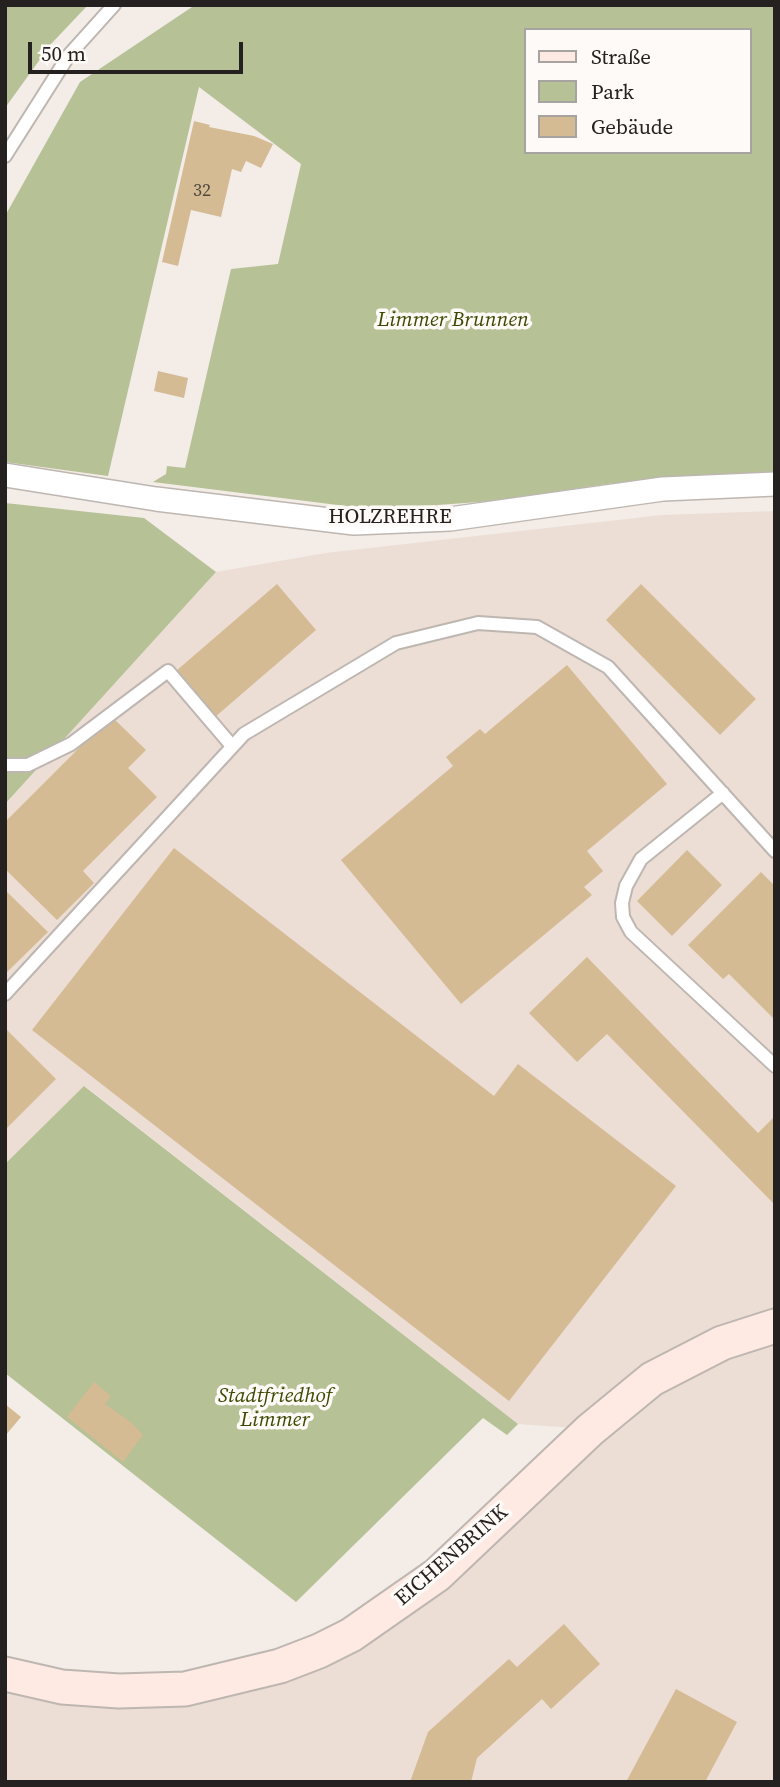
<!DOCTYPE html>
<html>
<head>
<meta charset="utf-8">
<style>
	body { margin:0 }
	#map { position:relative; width:780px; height:1787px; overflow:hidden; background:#f3ece7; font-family:"Source Serif 4",serif }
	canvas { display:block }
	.frame { position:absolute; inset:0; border:7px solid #242120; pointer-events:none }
	.legend { position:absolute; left:524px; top:28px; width:228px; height:126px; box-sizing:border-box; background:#fefaf7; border:2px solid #a7a3a1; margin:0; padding:9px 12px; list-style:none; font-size:21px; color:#242120 }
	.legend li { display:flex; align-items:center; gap:14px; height:35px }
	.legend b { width:35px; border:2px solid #a7a3a1 }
	.scale { position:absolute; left:28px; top:42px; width:215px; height:32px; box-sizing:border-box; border:4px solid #242120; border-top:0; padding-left:9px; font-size:21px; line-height:24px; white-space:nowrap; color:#242120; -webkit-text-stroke:5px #fefaf7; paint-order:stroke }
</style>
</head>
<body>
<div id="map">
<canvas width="780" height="1787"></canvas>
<div class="frame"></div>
<ul class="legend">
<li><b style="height:9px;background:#feeae2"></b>Straße</li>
<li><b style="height:19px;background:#b6c196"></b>Park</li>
<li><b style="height:19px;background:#d4bb93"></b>Gebäude</li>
</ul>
<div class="scale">50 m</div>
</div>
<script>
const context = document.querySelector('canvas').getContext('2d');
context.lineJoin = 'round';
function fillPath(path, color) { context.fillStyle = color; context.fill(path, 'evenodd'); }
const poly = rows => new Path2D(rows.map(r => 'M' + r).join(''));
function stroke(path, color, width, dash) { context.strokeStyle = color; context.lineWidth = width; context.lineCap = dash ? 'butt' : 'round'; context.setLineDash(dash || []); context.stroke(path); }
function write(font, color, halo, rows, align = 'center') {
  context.font = font + ' "Source Serif 4",serif'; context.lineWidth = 7; context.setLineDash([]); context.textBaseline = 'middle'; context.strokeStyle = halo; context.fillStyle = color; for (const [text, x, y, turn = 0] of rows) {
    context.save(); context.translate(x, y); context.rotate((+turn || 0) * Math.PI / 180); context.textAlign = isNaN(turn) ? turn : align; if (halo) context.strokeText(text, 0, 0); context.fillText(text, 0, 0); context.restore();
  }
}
fillPath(poly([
	[775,511,775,1782,5,1782,5,1674,120,1691,319,1651,589,1429,518,1424,85,1086,5,1164,5,804,216,572,326,553,662,515]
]), '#ecded5');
fillPath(poly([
	[5,5,88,5,51,44,5,108],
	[195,5,775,5,775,484,614,483,493,501,395,508,346,506,153,482,166,474,167,466,185,468,231,269,278,264,301,164,199,87,108,476,5,462,5,216,80,82],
	[526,30,750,30,750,152,526,152],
	[5,503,144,518,216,572,5,804],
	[84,1086,518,1424,507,1435,483,1418,296,1602,5,1373,5,1164]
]), '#b6c196');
fillPath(poly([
	[194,121,210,125,209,127,254,136,273,144,261,168,246,161,241,172,232,169,221,217,191,210,178,266,162,262],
	[158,371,188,378,184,398,154,391],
	[277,584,316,630,215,717,176,671],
	[641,584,756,699,720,735,606,620],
	[567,665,667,784,587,851,603,871,584,887,592,895,461,1004,341,860,453,766,446,757,480,729,485,734],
	[111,716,146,750,128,768,157,797,83,871,94,883,57,920,5,869,5,822],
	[174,848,494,1096,518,1064,676,1186,509,1401,32,1030],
	[687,850,722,885,672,936,637,901],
	[761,872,775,886,775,1020,729,974,723,979,688,945],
	[5,890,48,932,5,974],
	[587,957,758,1133,775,1116,775,1205,607,1034,577,1062,529,1013],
	[5,1028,56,1079,5,1130],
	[94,1382,111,1396,105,1404,132,1423,143,1435,123,1462,67,1417],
	[5,1404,21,1417,5,1436],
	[564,1624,600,1664,551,1709,542,1699,477,1758,471,1782,410,1782,428,1732,509,1659,517,1667],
	[676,1689,737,1722,705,1782,626,1782]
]), '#d4bb93');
const lane = poly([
	[5,156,69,55,114,5],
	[5,765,28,765,71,744,168,671,232,746],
	[723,793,641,859,626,886,622,903,623,917,631,932,775,1066],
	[5,994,244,734,396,643,478,623,537,627,608,667,775,851]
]);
const street = poly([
	[5,475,156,499,354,523,450,519,663,489,775,484]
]);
const secondary = poly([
	[5,1674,62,1687,119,1691,185,1689,280,1666,319,1651,351,1635,437,1575,590,1430,652,1379,722,1343,775,1326]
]);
stroke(lane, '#bdb6b1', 16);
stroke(street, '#bdb6b1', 26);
stroke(secondary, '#bdb6b1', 37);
stroke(lane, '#fff', 12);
stroke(street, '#fff', 23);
stroke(secondary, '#feeae2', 33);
write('18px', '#50483d', null, [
	["32",202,191]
]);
write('italic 21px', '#3d4800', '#fefaf7', [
	["Limmer Brunnen",453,321],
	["Stadtfriedhof",275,1397],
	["Limmer",275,1421]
]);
write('21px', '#242120', '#fefaf7', [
	["HOLZREHRE",390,518],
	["EICHENBRINK",452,1556,-41]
]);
</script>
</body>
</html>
